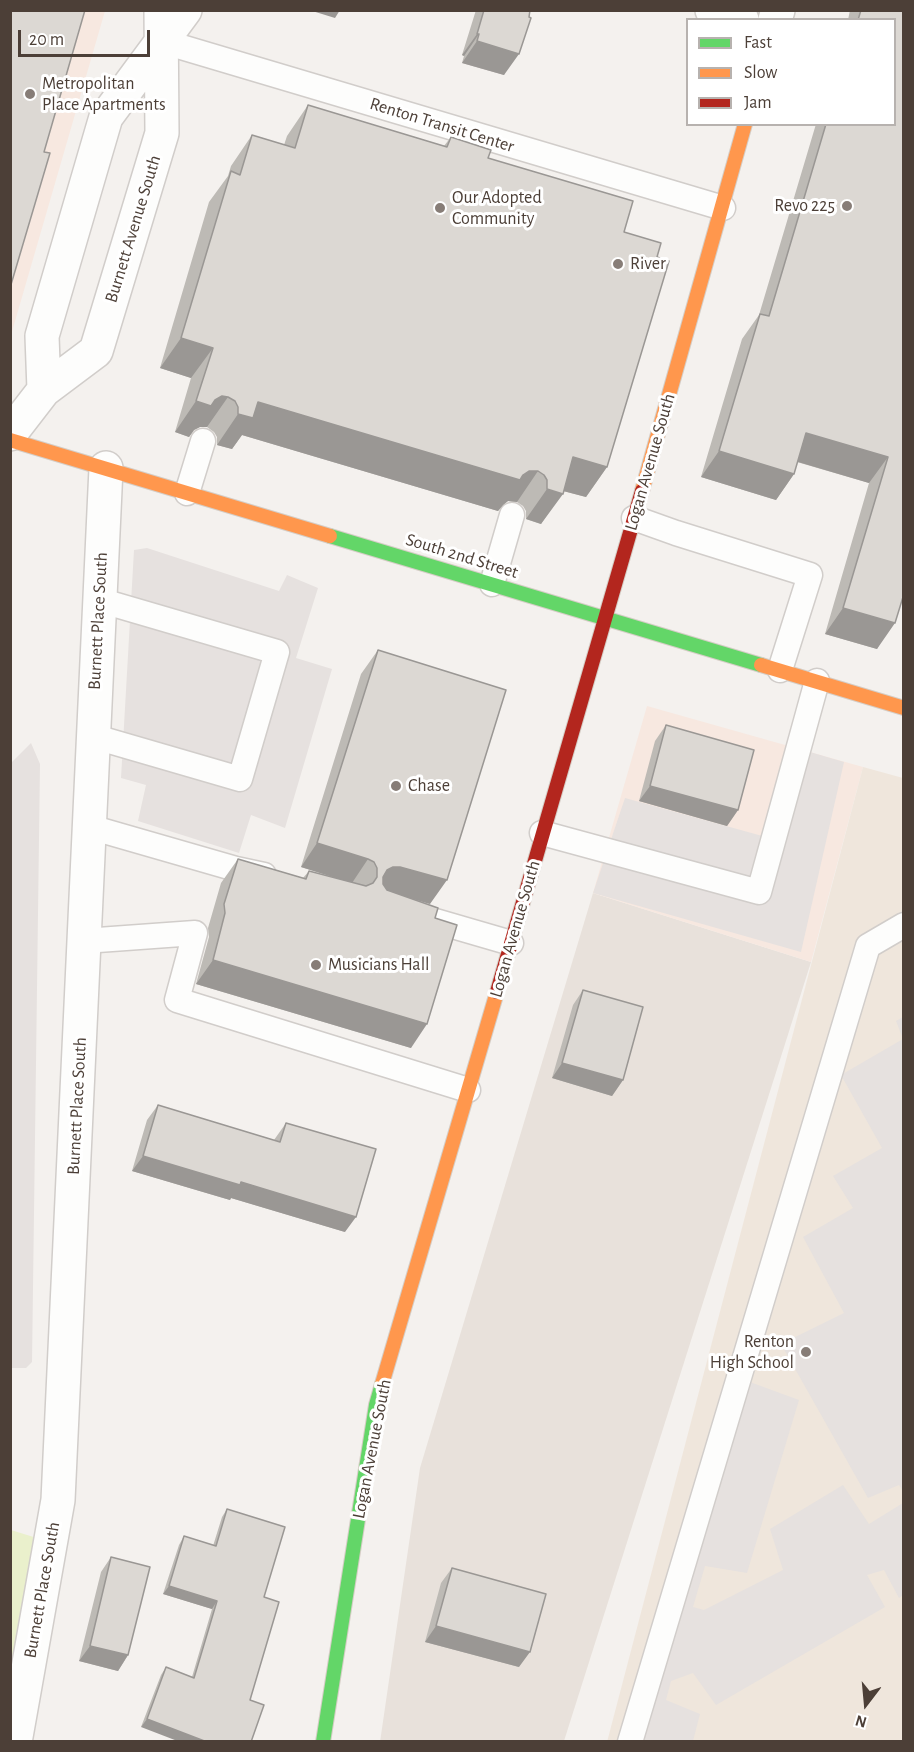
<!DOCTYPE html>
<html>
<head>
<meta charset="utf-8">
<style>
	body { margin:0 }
	#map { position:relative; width:914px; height:1752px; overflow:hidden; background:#f4f1ee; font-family:"Alegreya Sans",sans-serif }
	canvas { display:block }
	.frame { position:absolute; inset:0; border:12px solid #4c3f37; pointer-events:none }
	.legend { position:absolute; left:686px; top:18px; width:210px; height:108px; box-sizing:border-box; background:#fff; border:2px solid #b7b2af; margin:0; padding:8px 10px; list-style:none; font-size:18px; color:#4c3f37 }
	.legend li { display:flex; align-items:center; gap:12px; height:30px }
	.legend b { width:30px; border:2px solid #b7b2af }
	.north { position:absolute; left:836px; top:1674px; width:60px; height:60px; -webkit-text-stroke:4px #fff; paint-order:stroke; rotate:196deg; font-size:16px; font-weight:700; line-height:24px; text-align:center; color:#4c3f37 }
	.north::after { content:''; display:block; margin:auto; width:21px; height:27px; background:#4c3f37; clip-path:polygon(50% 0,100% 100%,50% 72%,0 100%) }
	.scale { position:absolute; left:18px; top:30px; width:132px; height:27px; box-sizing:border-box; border:3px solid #4c3f37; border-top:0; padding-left:8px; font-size:18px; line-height:21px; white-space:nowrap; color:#4c3f37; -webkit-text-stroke:4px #fff; paint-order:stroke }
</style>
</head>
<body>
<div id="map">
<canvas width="914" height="1752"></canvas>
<div class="frame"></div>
<ul class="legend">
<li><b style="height:8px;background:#63d668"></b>Fast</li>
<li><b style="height:8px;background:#ff974d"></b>Slow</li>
<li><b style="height:8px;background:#b3261e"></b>Jam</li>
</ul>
<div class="north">N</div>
<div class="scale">20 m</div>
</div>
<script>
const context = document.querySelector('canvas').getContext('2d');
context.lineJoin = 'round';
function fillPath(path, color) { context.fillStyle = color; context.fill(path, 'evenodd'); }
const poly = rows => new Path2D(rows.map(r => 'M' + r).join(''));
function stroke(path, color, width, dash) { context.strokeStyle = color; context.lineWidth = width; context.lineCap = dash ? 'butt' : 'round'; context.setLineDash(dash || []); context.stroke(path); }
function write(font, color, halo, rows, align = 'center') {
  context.font = font + ' "Alegreya Sans",sans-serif'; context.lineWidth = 6; context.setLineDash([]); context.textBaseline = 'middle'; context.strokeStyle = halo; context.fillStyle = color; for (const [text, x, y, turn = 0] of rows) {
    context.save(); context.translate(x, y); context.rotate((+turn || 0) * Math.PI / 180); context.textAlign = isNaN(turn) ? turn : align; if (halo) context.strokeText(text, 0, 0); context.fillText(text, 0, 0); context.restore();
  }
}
fillPath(poly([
	[593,893,811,962,564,1741,380,1742,420,1468]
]), '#e8e1db');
fillPath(poly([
	[11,11,105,11,11,335],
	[647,706,863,767,811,962,593,893]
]), '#f7e8e0');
fillPath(poly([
	[863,767,903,778,903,1741,607,1742]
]), '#efe6dc');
fillPath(poly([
	[11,1530,40,1539,11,1668]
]), '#eaf0cc');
fillPath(poly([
	[147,548,279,591,287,575,318,588,296,658,332,669,285,828,251,815,239,853,138,821,146,785,121,778,134,550],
	[31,743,40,764,32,1362,26,1368,11,1368,10,764],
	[793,747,844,762,801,952,593,893,625,798,766,837],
	[903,1017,903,1491,899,1485,868,1498,781,1344,844,1313,803,1237,853,1208,833,1176,882,1148,841,1075,903,1039,896,1021],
	[739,1378,799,1400,747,1573,705,1566,693,1607,704,1610,783,1570,770,1529,843,1485,869,1524,903,1503,903,1595,899,1598,884,1570,867,1575,885,1607,716,1705,693,1673,671,1681,666,1700,700,1714,693,1741,630,1742]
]), '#e6e1df');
const lane = poly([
	[161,41,723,208],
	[187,493,203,441],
	[634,518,676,533,810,575,780,670],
	[492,584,512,515],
	[92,736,240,779,277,652,99,600],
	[90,827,236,869,264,875],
	[542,833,759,892,817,681],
	[425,918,511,943],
	[84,941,195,933,177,1000,468,1090],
	[630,1742,868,946,904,925]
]);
const street = poly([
	[712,10,742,20],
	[775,20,778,10],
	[44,390,42,336,106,117,185,10],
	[10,434,44,390,96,351,162,133,161,10],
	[15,1742,58,1500,106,468]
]);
const fast = poly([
	[330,536,761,665],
	[323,1742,376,1405,382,1384]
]);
const slow = poly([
	[10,440,330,536],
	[642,491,745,124],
	[761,665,904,708],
	[382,1384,497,992]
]);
const jam = poly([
	[497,992,642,491]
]);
stroke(lane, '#d1cdca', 27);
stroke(street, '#d1cdca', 36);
stroke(fast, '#d5cdc5', 16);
stroke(slow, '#d5cdc5', 16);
stroke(jam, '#d5cdc5', 16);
stroke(lane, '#fdfdfc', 24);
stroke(street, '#fdfdfc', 33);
stroke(fast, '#63d668', 14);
stroke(slow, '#ff974d', 14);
stroke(jam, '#b3261e', 14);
fillPath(poly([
	[476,10,530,10,504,75,462,63,464,56,462,55],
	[850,10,903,10,903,597,877,649,825,634,869,483,797,462,794,474,776,500,701,477,742,339,759,315,816,124,894,124,894,20,848,20],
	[308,105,444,146,451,137,624,232,657,257,607,467,586,497,563,491,541,524,526,519,526,511,523,506,517,502,508,501,503,505,498,511,242,435,232,449,217,445,217,437,214,432,207,427,200,427,194,430,189,437,175,432,191,378,160,368,209,202,228,176,231,166,252,135,284,145,287,136],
	[378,650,430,904,409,898,435,918,411,1048,196,984,209,937,208,928,221,883,238,859,303,878,309,871,342,880,301,867,361,674],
	[666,725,738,810,727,826,639,801,655,741],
	[583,990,623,1080,612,1096,552,1078,573,1005],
	[158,1105,274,1140,286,1123,345,1232,231,1198,230,1200,132,1171,147,1120],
	[227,1509,264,1597,279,1602,141,1727,161,1675,166,1667,192,1677,212,1609,163,1594,179,1545,184,1536,213,1546,222,1517],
	[111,1557,128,1655,118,1671,79,1661,101,1572],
	[452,1568,519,1667,425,1642,441,1583]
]), '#bdbab5');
fillPath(poly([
	[309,10,340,10,335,18],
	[477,34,479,34,464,56,462,55],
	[477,41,519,54,504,75,462,63],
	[181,338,213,348,191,378,160,368],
	[222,396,228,397,207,427,200,427,194,430,189,437,175,432,196,401,215,400],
	[258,402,523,475,529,471,538,471,517,502,508,501,503,505,498,511,242,435,232,449,217,445,238,414],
	[806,433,888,457,869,483,788,459],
	[719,451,794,474,776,500,701,477],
	[573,457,607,467,586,497,552,488],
	[547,489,563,494,541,524,526,519],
	[843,608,895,623,877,649,825,634],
	[650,786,738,810,727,826,639,801],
	[317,843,368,859,352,883,301,867],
	[393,867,400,867,447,880,430,904,383,890,371,893,387,870],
	[213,960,427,1024,411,1048,196,984],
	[562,1063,623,1080,612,1096,552,1078],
	[143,1156,241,1182,356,1217,345,1232,231,1198,230,1200,132,1171],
	[169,1586,217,1601,212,1609,163,1594],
	[436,1626,530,1652,519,1667,425,1642],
	[90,1646,128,1655,118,1671,79,1661],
	[147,1719,207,1742,180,1742,141,1727]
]), '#9a9794');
const building = poly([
	[10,10,85,10,44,152,50,153,10,288,10,10],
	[484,10,530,10,529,17,531,18,519,54,477,41,479,34,477,34,484,10],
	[861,10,903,10,903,597,895,623,843,608,888,457,806,433,794,474,719,451,760,314,769,316,826,124,894,124,894,20,858,20,861,10],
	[308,105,447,147,451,137,491,150,488,158,633,201,624,232,661,243,657,257,669,261,607,467,573,457,563,494,547,489,547,480,544,475,538,471,529,471,523,475,520,480,258,402,253,418,238,414,238,407,235,401,228,397,222,396,215,400,211,406,196,401,213,348,181,338,231,171,240,175,252,135,295,148,308,105],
	[378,650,506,690,447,880,400,867,393,867,387,870,383,877,383,884,387,890,438,908,435,918,457,925,427,1024,213,960,225,913,224,904,238,859,306,879,309,871,366,886,373,883,377,877,377,868,374,862,368,859,317,843,378,650],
	[666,725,754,750,738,810,650,786,666,725],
	[583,990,643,1007,623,1080,562,1063,583,990],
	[158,1105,280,1142,286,1123,376,1149,356,1217,241,1182,240,1185,143,1156,158,1105],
	[227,1509,285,1527,264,1597,279,1602,250,1700,264,1705,251,1742,207,1742,147,1719,166,1667,194,1678,217,1601,169,1586,184,1536,216,1546,227,1509],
	[111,1557,150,1567,128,1655,90,1646,111,1557],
	[452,1568,546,1594,530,1652,436,1626,452,1568]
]);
fillPath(building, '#dcd8d3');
stroke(building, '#9a9794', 1.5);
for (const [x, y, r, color] of [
	[30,94,6,"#877d77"],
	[847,206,6,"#877d77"],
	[440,208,6,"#877d77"],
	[618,264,6,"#877d77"],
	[396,786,6,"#877d77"],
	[316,965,6,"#877d77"],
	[806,1352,6,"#877d77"]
]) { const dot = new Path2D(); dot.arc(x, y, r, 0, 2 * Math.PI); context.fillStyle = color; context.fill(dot); stroke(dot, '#fff', 2); }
write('18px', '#4c3f37', '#fff', [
	["Metropolitan",42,84],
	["Place Apartments",42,105],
	["Our Adopted",452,198],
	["Community",452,219],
	["Revo 225",835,206,"right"],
	["River",630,264],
	["Chase",408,786],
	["Musicians Hall",328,965],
	["Renton",794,1342,"right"],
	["High School",794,1363,"right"]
], 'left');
write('18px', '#4c3f37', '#fff', [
	["Renton Transit Center",442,125,17],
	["Burnett Avenue South",133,229,-73],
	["Logan Avenue South",650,462,-74],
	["South 2nd Street",462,556,17],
	["Burnett Place South",98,621,-87],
	["Logan Avenue South",515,929,-74],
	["Burnett Place South",77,1106,-87],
	["Logan Avenue South",372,1449,-79],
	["Burnett Place South",42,1590,-80]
]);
</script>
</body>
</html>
